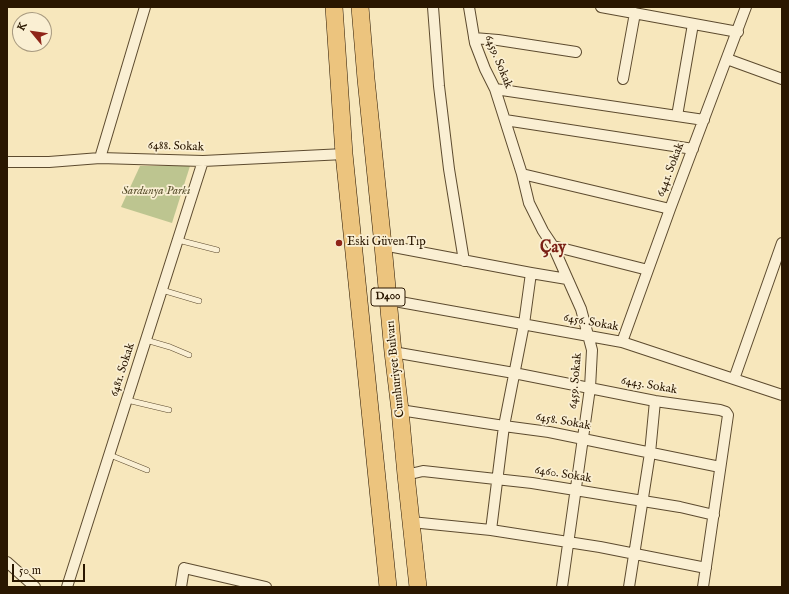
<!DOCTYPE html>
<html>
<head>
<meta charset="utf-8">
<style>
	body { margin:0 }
	#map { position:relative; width:789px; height:594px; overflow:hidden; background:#f7e7bc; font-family:"IM FELL English",serif }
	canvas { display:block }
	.frame { position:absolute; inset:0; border:8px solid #2a1700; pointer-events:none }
	.north { position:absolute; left:12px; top:12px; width:40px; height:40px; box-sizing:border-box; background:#faefd3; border:1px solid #a7997f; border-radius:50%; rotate:299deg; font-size:11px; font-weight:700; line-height:16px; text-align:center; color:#2a1700 }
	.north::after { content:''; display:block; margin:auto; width:14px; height:18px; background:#8f2418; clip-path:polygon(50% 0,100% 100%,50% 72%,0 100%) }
	.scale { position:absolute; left:12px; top:564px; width:73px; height:18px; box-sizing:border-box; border:2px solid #2a1700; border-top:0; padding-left:5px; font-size:12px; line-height:14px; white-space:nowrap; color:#2a1700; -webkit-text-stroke:3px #faefd3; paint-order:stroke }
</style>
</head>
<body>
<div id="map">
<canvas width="789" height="594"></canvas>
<div class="frame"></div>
<div class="north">K</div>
<div class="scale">50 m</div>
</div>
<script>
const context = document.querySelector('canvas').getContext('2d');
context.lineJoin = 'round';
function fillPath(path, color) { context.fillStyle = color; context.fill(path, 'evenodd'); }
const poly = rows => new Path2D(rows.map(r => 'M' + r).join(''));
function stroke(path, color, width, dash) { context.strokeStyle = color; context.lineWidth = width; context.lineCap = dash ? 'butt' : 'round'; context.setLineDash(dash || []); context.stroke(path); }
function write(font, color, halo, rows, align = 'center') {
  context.font = font + ' "IM FELL English",serif'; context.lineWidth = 3.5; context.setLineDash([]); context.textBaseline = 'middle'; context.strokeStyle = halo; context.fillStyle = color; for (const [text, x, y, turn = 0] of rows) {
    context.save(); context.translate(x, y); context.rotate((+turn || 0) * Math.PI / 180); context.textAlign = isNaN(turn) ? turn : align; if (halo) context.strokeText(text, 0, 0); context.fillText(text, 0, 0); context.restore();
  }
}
fillPath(poly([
	[140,166,190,166,172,223,121,207]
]), '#bdc590');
const service = poly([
	[178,240,217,250],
	[162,290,199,301],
	[146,340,170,347,189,355],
	[127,400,169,410],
	[110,455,147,470]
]);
const minor = poly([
	[433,7,439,86,449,169,464,261],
	[469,7,475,43,485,69,495,89,522,174,529,203,543,231,553,246,581,309,592,350,590,388,562,587],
	[601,7,738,32],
	[474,38,498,40,576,52],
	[727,59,782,79],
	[623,79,635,13],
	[495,89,704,120],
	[677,116,693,24],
	[505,120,693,149],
	[100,158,145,7],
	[7,162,49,162,100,158,203,161,344,154],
	[522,174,670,209],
	[383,245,531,273,567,279],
	[553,246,648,270],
	[389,300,622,342,782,395],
	[622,342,670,209,746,7],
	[393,352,514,373,655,401,720,410,726,412,728,415,703,587],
	[734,379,782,243],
	[400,410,504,426,549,432,720,467],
	[406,475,423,471,532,483,680,507,714,515],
	[411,522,491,530,600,547,706,568],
	[491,530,504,426,524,324,531,273],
	[7,562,35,587],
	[67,587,203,161],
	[181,587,184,568,266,587],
	[629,587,650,453,655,401]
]);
const trunk = poly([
	[334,7,344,154,388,587],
	[360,7,366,79,383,245,393,352,400,410,406,475,418,587]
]);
stroke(service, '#5d4b2f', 6);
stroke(minor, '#5d4b2f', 12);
stroke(trunk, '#2a1700', 18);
stroke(service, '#faefd3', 5);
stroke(minor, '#faefd3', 10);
stroke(trunk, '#ecc47e', 17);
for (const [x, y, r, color] of [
	[339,243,4,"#8f2418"]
]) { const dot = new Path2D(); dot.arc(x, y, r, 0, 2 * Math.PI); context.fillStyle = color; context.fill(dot); stroke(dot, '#faefd3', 1.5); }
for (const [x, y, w] of [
	[388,297,34]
]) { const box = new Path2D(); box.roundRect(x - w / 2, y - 9, w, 18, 3); context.fillStyle = '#faefd3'; context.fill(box); stroke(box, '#2a1700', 1); }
write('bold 11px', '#2a1700', null, [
	["D400",388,297]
]);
write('12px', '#2a1700', '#faefd3', [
	["6459. Sokak",498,62,68],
	["6488. Sokak",176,147,2],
	["6441. Sokak",671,170,-69],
	["6456. Sokak",591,323,10],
	["Cumhuriyet Bulvarı",396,369,-96],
	["6481. Sokak",123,370,-72],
	["6459. Sokak",576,381,-85],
	["6443. Sokak",649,386,10],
	["6458. Sokak",563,422,10],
	["6460. Sokak",563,475,9]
]);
write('italic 12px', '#5d5432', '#faefd3', [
	["Sardunya Parkı",156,192]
]);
write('12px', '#2a1700', '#faefd3', [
	["Eski Güven Tıp",347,243]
], 'left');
write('bold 16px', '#7a1f14', '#faefd3', [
	["Çay",553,249]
]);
</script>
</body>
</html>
